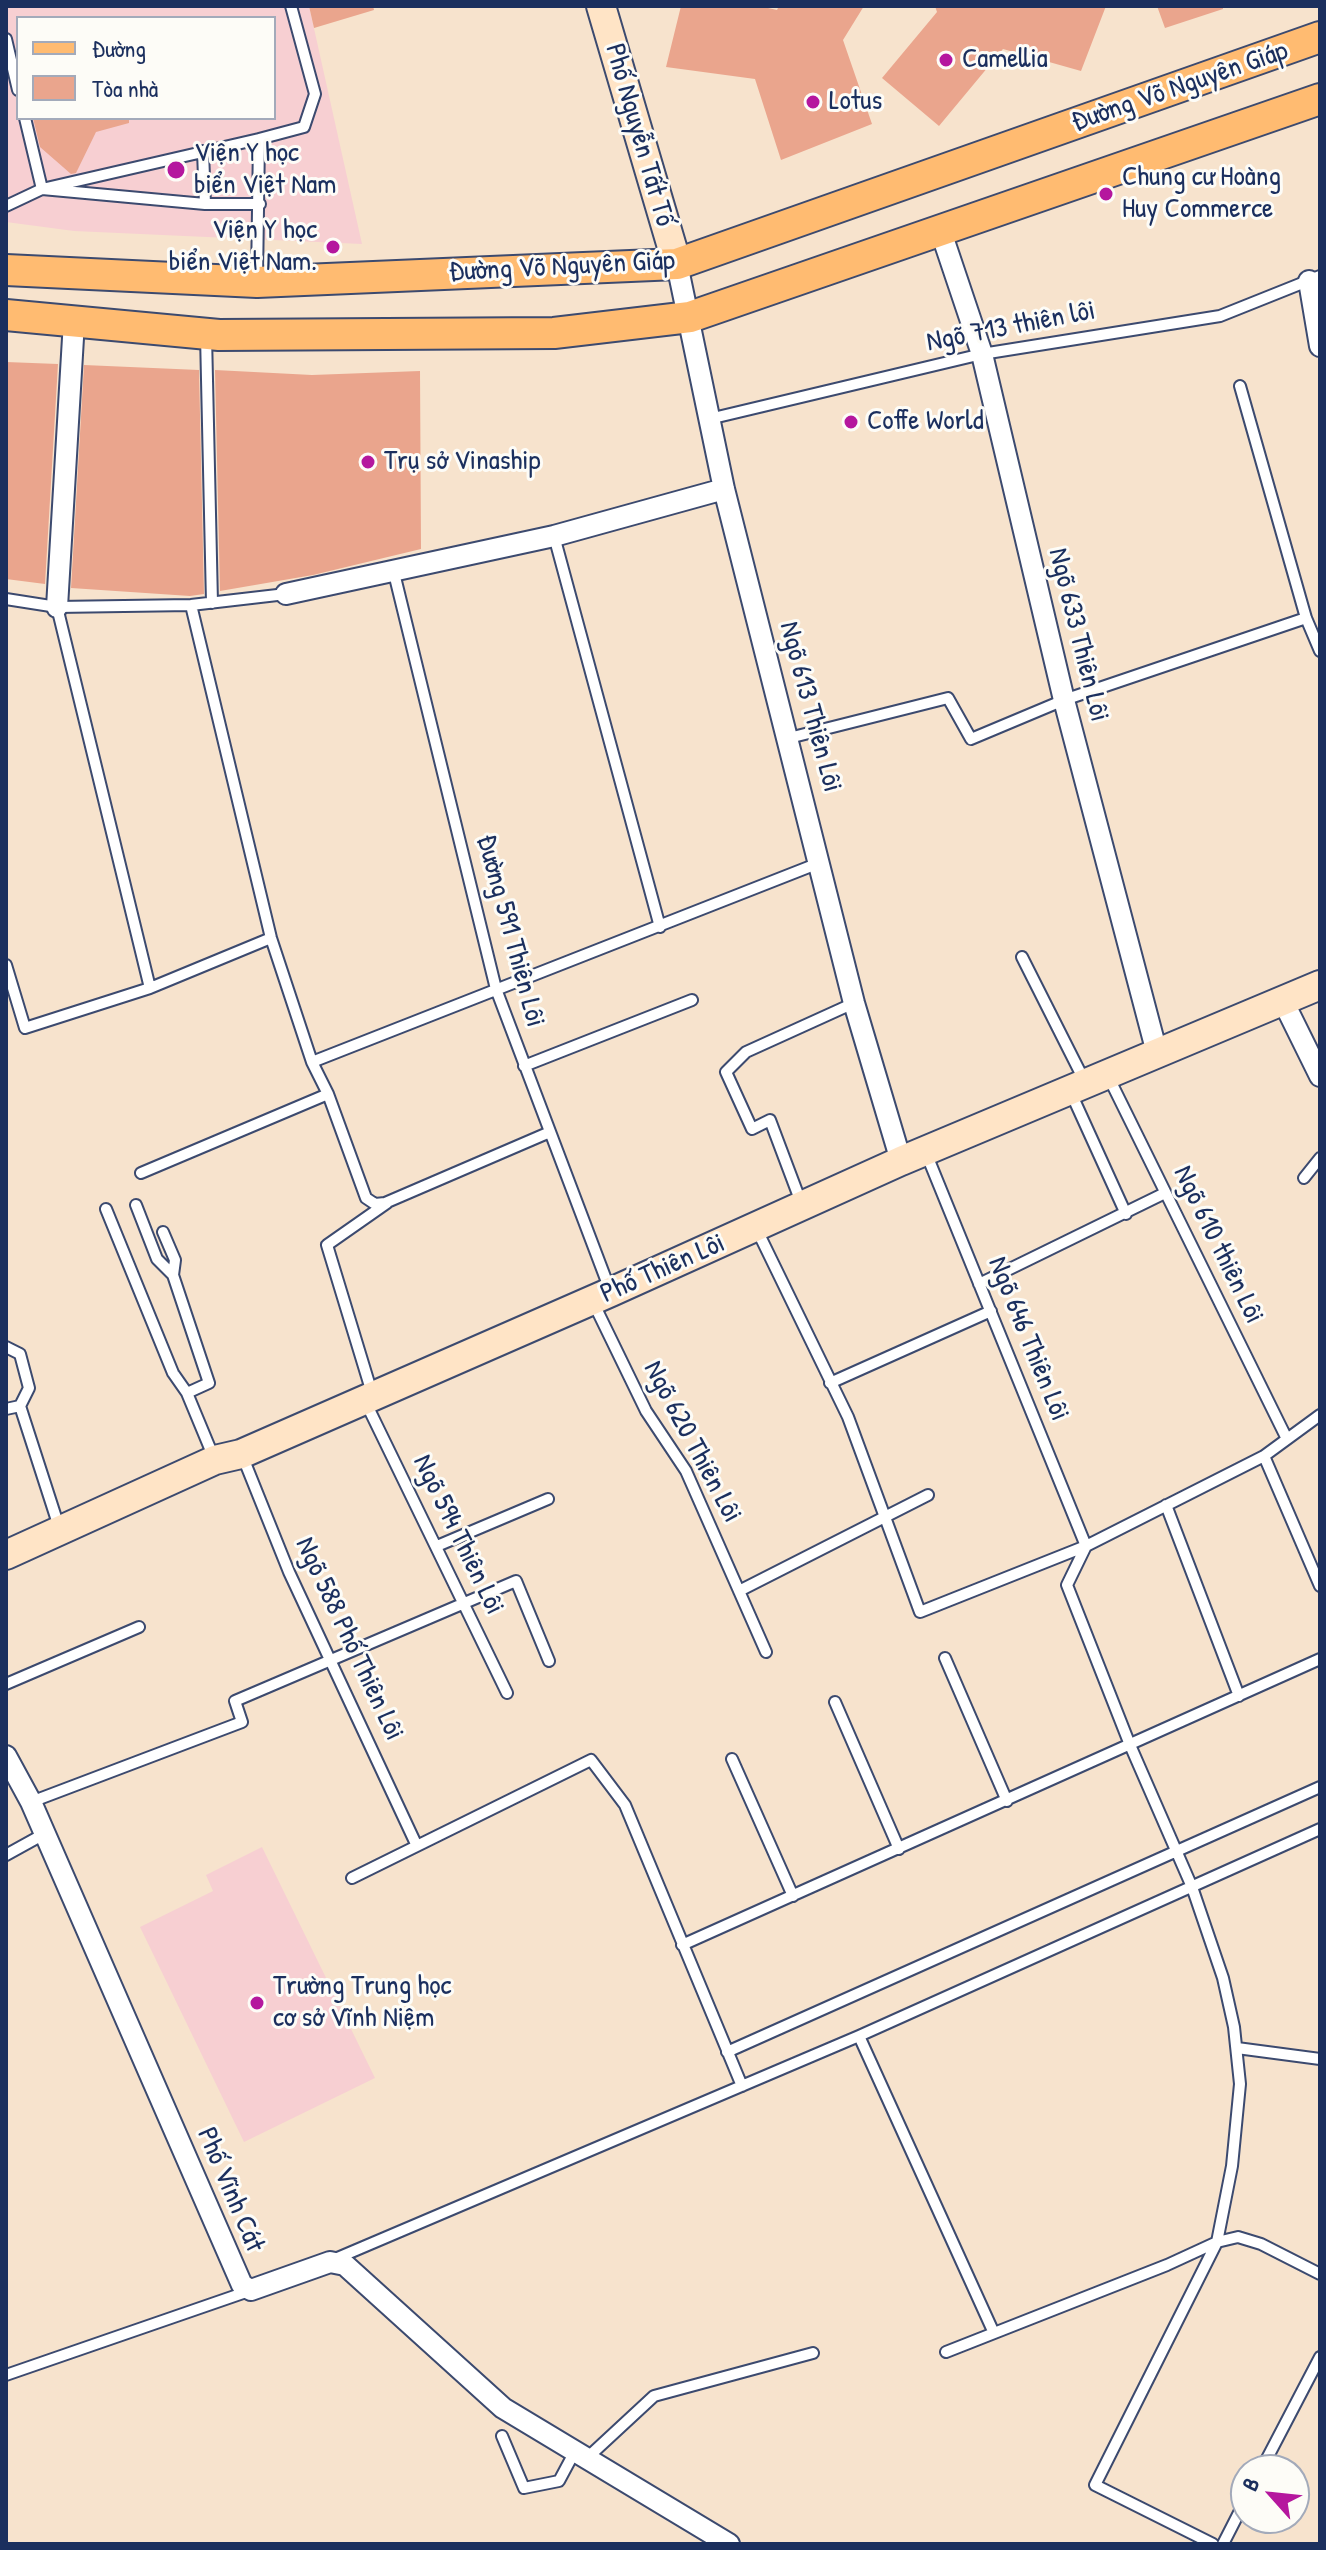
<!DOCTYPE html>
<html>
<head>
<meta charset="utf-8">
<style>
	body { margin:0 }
	#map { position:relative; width:1326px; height:2550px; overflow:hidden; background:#f7e3cd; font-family:"Patrick Hand",sans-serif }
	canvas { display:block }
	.frame { position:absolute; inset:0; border:8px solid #1b2f5e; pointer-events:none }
	.legend { position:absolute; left:16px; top:16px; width:260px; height:104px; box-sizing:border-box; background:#fdfcf7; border:2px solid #a3aaba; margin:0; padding:10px 14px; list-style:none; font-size:24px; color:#1b2f5e }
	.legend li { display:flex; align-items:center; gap:16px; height:40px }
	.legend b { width:40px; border:2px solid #a3aaba }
	.north { position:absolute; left:1230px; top:2454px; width:80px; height:80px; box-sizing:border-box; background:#fdfcf7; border:2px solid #a3aaba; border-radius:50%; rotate:297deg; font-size:22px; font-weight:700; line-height:32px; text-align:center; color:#1b2f5e }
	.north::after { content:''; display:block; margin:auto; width:28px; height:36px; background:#b5179e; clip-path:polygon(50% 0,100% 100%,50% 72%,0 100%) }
</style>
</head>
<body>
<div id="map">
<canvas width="1326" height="2550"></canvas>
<div class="frame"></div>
<ul class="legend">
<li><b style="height:10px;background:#ffbb71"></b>Đường</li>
<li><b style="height:22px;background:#eaa58d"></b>Tòa nhà</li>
</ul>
<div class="north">B</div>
</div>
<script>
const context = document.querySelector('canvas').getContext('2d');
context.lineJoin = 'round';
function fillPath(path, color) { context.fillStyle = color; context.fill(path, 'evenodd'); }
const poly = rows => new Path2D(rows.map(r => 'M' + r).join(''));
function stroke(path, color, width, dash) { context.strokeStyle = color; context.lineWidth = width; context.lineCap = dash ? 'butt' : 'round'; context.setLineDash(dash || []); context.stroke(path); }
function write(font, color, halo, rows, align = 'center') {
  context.font = font + ' "Patrick Hand",sans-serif'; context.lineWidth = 6; context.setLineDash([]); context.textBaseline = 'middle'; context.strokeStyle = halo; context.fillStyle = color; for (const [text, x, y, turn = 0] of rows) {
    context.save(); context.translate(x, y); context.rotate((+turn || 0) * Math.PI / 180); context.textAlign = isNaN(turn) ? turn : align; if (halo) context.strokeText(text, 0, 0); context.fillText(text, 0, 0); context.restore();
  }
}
fillPath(poly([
	[6,6,309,6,362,244,74,231,6,222],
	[18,18,274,18,274,118,18,118],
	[262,1847,375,2078,244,2142,140,1927,213,1891,206,1875]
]), '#f7cfd2');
fillPath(poly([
	[309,6,373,6,374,10,314,28],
	[681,6,759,6,777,10,779,6,864,6,843,40,872,124,781,160,755,79,666,67],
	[935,6,1106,6,1081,71,1003,49,939,126,882,78,937,12],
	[1157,6,1223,6,1223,9,1165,28],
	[33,118,129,118,129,123,96,132,76,173,71,174,40,147],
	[6,362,58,364,45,584,6,579],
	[84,365,199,370,204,594,190,596,71,588],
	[215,370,312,375,420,371,421,549,313,575,220,591]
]), '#eaa58d');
const lane = poly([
	[6,39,18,90],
	[25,118,42,189,205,204,260,204],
	[203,151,205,204],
	[6,206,42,189,259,139],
	[257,280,259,139,304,127,315,94,291,6],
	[206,335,212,603],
	[1240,386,1306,618,1320,651],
	[709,419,982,354,1220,316,1320,276],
	[554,536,660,927],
	[394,573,496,989,610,1290],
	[6,599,57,607,191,605,286,594],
	[191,605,271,938,312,1062,328,1094,366,1198,375,1204,385,1203,550,1132],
	[57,607,150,988],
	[789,738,948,698,971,739,1064,700,1306,618],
	[1022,957,1085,1082],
	[6,965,25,1028,150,988,271,938],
	[312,1062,819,863],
	[524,1066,692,1000],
	[1108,1076,1286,1437],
	[1071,1093,1126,1214],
	[926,1153,1086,1546,1067,1585,1130,1745,1192,1887,1223,1978,1234,2027,1240,2084,1232,2166,1217,2242,1095,2485,1213,2544],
	[141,1173,328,1094],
	[1304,1178,1320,1158],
	[136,1205,157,1259,173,1275,209,1383,187,1393],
	[802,1205,770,1120,752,1129,726,1072,746,1052,854,1003],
	[106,1209,173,1373,187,1393,214,1458],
	[757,1230,848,1417,920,1612,1086,1546,1264,1456,1320,1415],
	[163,1232,175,1260,173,1275],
	[979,1284,1165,1193],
	[593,1302,646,1411,686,1471,766,1652],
	[6,1347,20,1354,29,1388,20,1406,60,1530],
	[830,1383,991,1311],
	[372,1393,327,1245,387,1203],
	[365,1401,507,1693],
	[6,1409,20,1406],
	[242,1455,289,1572,416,1844],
	[1264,1456,1320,1586],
	[1166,1505,1239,1696],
	[437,1546,548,1499],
	[739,1591,928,1495],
	[945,1658,1007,1801],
	[6,1684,139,1627],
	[835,1702,899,1849],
	[732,1759,793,1896],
	[31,1802,242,1722,235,1701,516,1581,549,1661],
	[6,1855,44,1834],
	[352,1878,591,1760,625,1805,742,2086],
	[682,1945,1320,1659],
	[859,2036,993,2331],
	[1237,2048,1320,2059],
	[727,2052,1320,1787],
	[335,2259,859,2036,1320,1829],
	[946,2352,1167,2265,1217,2242,1238,2237,1261,2244,1320,2274],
	[6,2375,249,2291],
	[502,2436,524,2488,559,2481,574,2453],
	[586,2459,654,2396,813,2353],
	[1261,2470,1320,2357],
	[1223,2544,1246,2499]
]);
const street = poly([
	[941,232,982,354,1064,700,1157,1053],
	[677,264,724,489,854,1003,901,1161],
	[1309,281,1320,346],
	[286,594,554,536,724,489],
	[57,607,74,321],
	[1283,1001,1320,1076],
	[6,1756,31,1802,242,2285,251,2290,330,2262,345,2265,503,2408,729,2544]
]);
const secondary = poly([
	[601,6,677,264],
	[6,1555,215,1460,241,1454,611,1292,901,1161,1320,985]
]);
const primary = poly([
	[6,270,257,282,677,264,1320,37],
	[6,315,219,335,554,333,690,317,1320,99]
]);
stroke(lane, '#3c4a6f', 14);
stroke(street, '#3c4a6f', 24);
stroke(secondary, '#3c4a6f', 32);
stroke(primary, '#3c4a6f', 34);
stroke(lane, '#fff', 10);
stroke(street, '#fff', 20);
stroke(secondary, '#ffe4c6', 28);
stroke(primary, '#ffbb71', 30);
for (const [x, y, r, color] of [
	[946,60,8,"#b5179e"],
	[813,102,8,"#b5179e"],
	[176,170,10,"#b5179e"],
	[1106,194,8,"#b5179e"],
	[333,247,8,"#b5179e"],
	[851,422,8,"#b5179e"],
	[368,462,8,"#b5179e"],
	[257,2003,8,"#b5179e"]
]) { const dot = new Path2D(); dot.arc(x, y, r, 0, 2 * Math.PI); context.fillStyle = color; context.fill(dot); stroke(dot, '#fdfcf7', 3); }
write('28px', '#1b2f5e', '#fdfcf7', [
	["Camellia",962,60],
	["Lotus",829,102],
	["Viện Y học",194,154],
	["biển Việt Nam",194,186],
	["Chung cư Hoàng",1122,178],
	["Huy Commerce",1122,210],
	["Viện Y học",317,231,"right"],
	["biển Việt Nam.",317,263,"right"],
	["Coffe World",867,422],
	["Trụ sở Vinaship",384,462],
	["Trường Trung học",273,1987],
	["cơ sở Vĩnh Niệm",273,2019]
], 'left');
write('28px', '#1b2f5e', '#fdfcf7', [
	["Đường Võ Nguyên Giáp",1180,87,-19],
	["Phố Nguyễn Tất Tố",639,135,74],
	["Đường Võ Nguyên Giáp",562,267,-3],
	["Ngõ 713 thiên lôi",1011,327,-11],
	["Ngõ 633 Thiên Lôi",1078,635,76],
	["Ngõ 613 Thiên Lôi",810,707,75],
	["Đường 591 Thiên Lôi",510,931,75],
	["Ngõ 610 thiên Lôi",1218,1245,64],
	["Phố Thiên Lôi",663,1269,-24],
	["Ngõ 646 Thiên Lôi",1028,1339,68],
	["Ngõ 620 Thiên Lôi",692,1442,62],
	["Ngõ 594 Thiên Lôi",458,1535,64],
	["Ngõ 588 Phố Thiên Lôi",349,1639,65],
	["Phố Vĩnh Cát",230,2190,67]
]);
</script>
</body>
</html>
